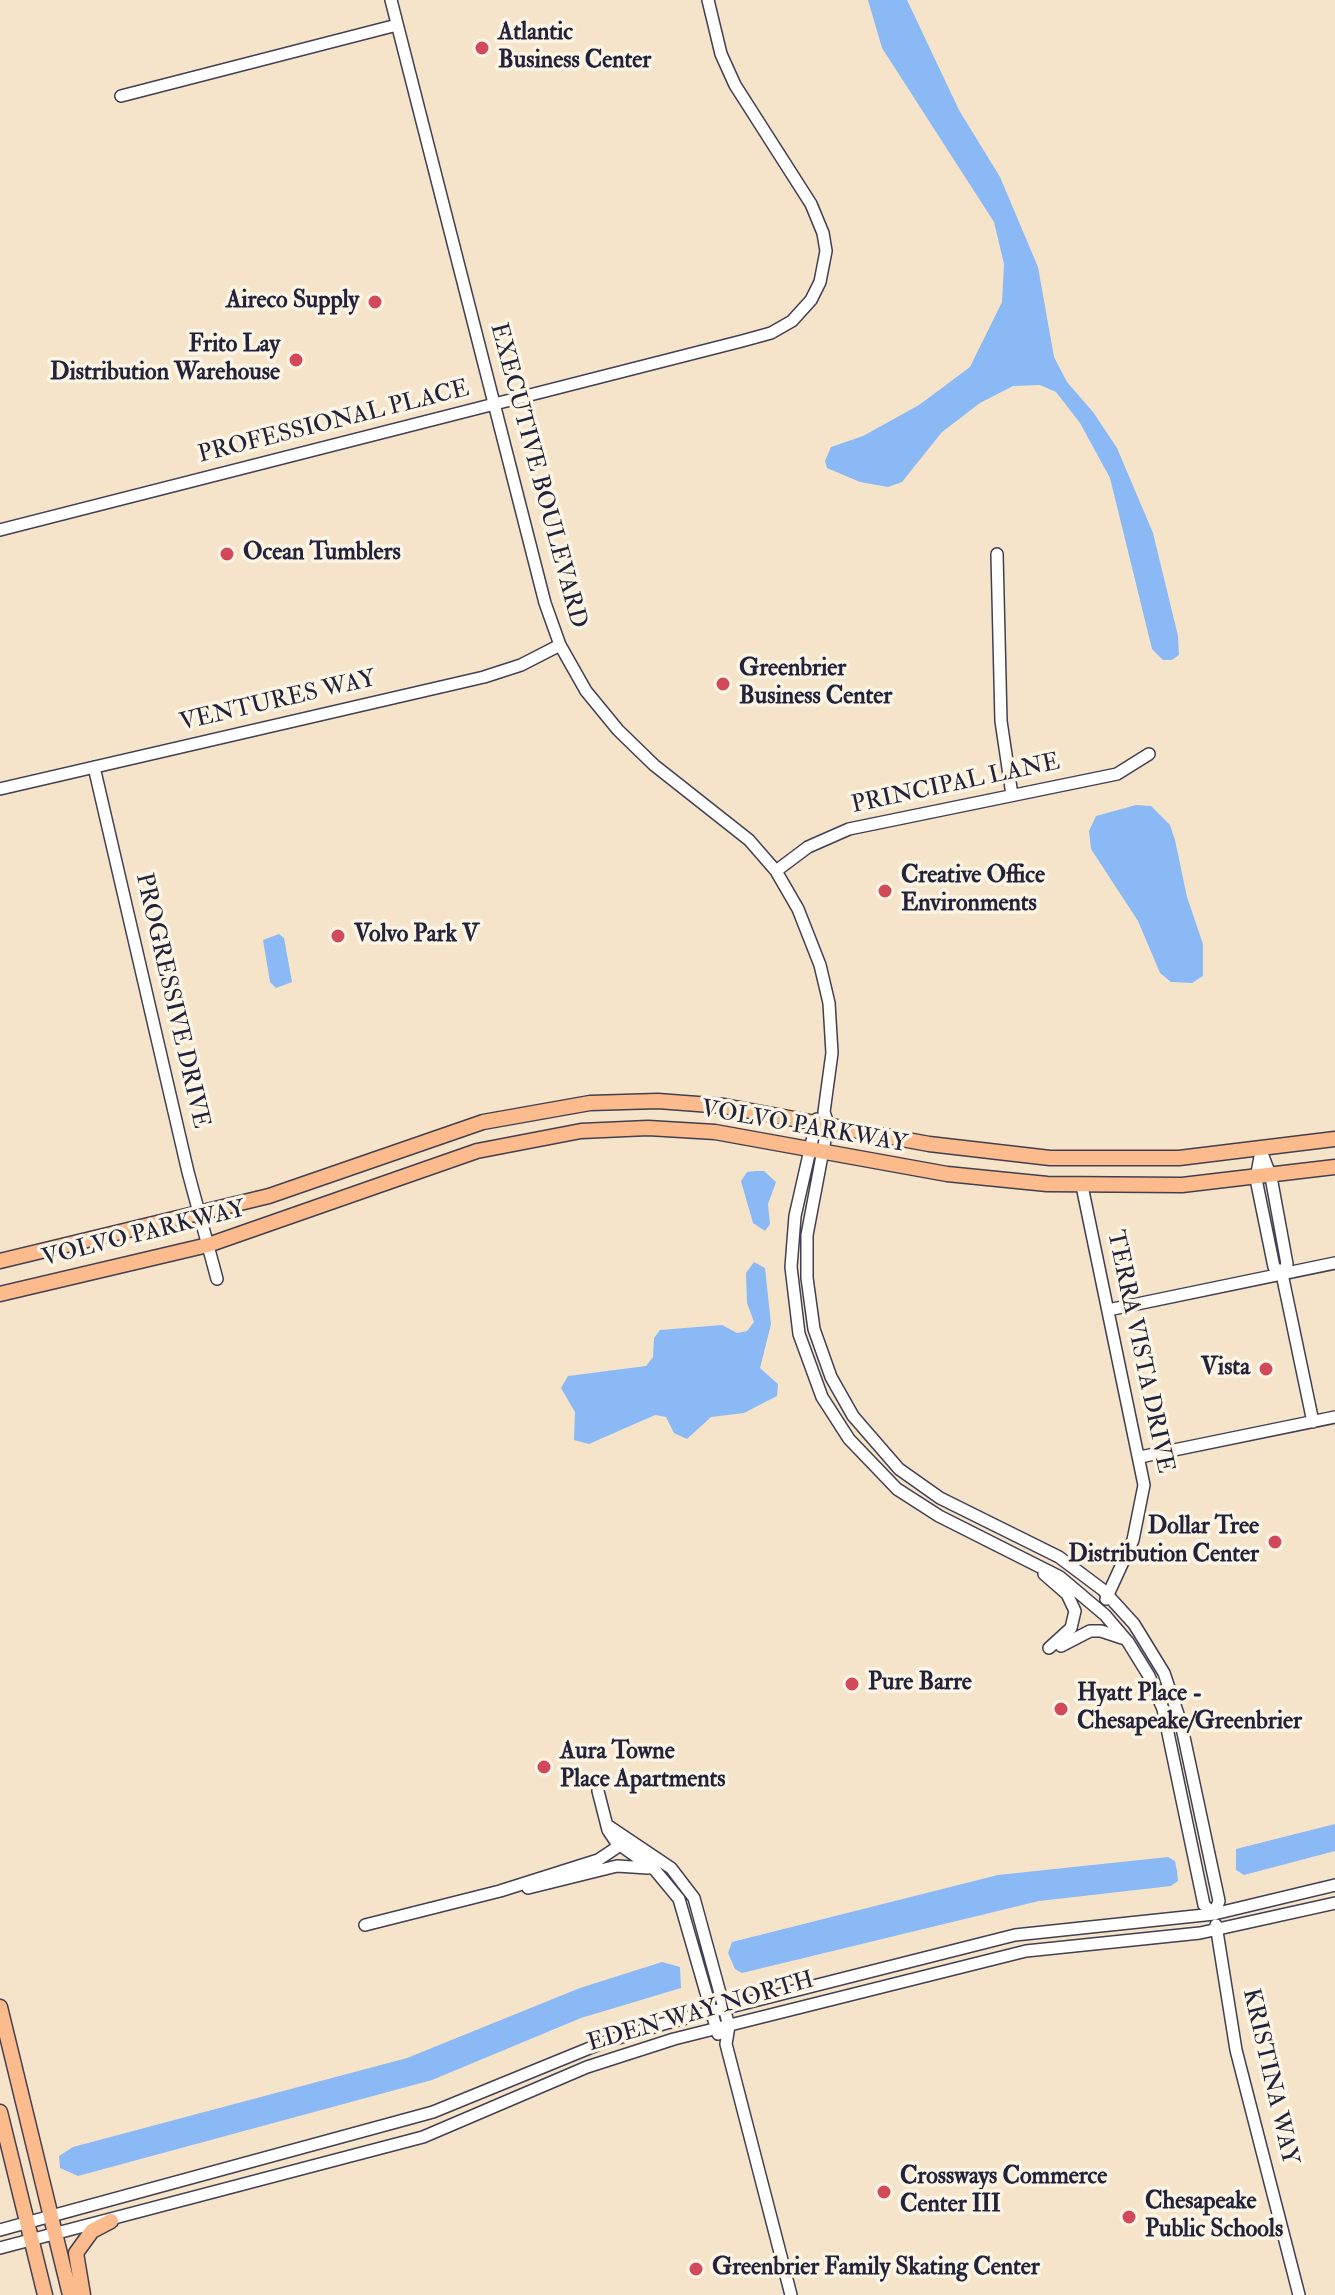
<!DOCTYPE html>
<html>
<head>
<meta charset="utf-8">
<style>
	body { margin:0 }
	canvas { display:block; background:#f6e4ca }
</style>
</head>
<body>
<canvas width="1335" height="2295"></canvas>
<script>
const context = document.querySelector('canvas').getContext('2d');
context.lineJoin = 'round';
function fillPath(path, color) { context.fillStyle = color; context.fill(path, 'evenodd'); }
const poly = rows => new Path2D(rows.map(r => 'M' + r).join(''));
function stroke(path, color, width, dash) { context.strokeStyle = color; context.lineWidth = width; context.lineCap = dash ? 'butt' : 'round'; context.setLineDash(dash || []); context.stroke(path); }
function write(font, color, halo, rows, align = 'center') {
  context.font = font + ' "IM FELL Double Pica",serif'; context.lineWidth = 7; context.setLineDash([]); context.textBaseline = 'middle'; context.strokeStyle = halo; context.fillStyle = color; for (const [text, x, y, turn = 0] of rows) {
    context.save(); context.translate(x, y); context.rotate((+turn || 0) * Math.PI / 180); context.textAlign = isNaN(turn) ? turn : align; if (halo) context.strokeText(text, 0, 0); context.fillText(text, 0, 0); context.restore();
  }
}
fillPath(poly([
	[868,0,907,0,959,110,1000,177,1038,267,1054,357,1067,382,1093,412,1117,448,1153,533,1178,636,1179,655,1172,660,1163,660,1152,649,1110,478,1080,423,1056,392,1040,385,1013,386,980,403,942,432,902,482,888,487,860,482,827,468,825,461,831,447,863,436,919,405,970,367,1002,302,1004,264,994,222,882,48],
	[1136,805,1151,806,1170,825,1175,840,1187,897,1203,944,1203,976,1192,983,1171,982,1160,973,1138,921,1091,849,1089,831,1096,816],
	[279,934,284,938,292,982,276,988,270,982,263,940],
	[756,1171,764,1171,776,1182,768,1204,770,1224,765,1231,753,1223,741,1181,747,1172],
	[754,1262,765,1268,771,1324,760,1368,778,1384,777,1396,744,1413,711,1417,687,1439,674,1433,666,1417,655,1415,589,1444,574,1440,575,1412,561,1388,568,1376,646,1366,653,1357,654,1338,660,1330,722,1325,737,1333,747,1331,754,1322,747,1303,746,1273],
	[1335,1824,1335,1851,1244,1875,1236,1870,1236,1849],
	[1168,1857,1175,1861,1177,1871,1178,1881,1171,1886,1039,1901,742,1973,735,1969,728,1953,732,1942,998,1875],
	[662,1962,680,1967,681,1988,581,2018,432,2080,78,2176,60,2168,59,2156,73,2147,407,2058,580,1988]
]), '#8ab9f5');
const minor = poly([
	[391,0,545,603,560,645,586,691,618,730,654,765,749,840,776,871,798,909,820,965,829,1003,832,1053,824,1112,828,1124,807,1235,807,1278,814,1329,831,1377,853,1416,899,1469,940,1498,1059,1557,1103,1590,1134,1624,1164,1673,1181,1723,1219,1901,1214,1914],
	[121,96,397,25],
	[0,530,742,341,771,333,792,321,811,300,820,282,826,251,823,233,811,204,735,85,721,54,708,0],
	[997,554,1001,721,1012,795],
	[94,767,188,1172,217,1279],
	[0,789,484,677,521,665,560,645],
	[776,871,808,847,849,829,1117,774,1149,754],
	[817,1119,795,1216,791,1267,799,1334,822,1397,849,1439,897,1489,939,1516,1060,1577,1105,1615,1128,1642,1149,1676,1163,1709,1204,1905,1214,1914],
	[1261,1151,1256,1179,1274,1267,1282,1274,1313,1422],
	[1261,1151,1271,1177,1287,1264,1282,1274],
	[1082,1186,1144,1485,1133,1540,1106,1599],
	[1108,1310,1335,1263],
	[1140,1457,1335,1417],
	[1044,1574,1067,1594,1075,1611,1071,1628,1049,1648],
	[1061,1646,1090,1631,1101,1631,1122,1638],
	[598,1791,608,1830,616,1842,655,1870,679,1899,718,2034],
	[607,1825,671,1868,694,1898,729,2026,726,2044,791,2295],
	[528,1888,617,1866,648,1868],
	[365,1925,500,1891,598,1860,625,1842],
	[1216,1925,1236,2050,1299,2295],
	[0,2230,433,2112,602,2043,663,2024,1015,1935,1214,1914,1335,1885],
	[0,2248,423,2137,587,2067,674,2039,1026,1951,1200,1933,1335,1903]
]);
const major = poly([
	[0,1261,269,1196,483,1122,590,1103,658,1101,724,1106,929,1144,1050,1158,1179,1158,1335,1139],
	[0,1294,208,1245,477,1151,581,1131,648,1128,715,1132,947,1174,1047,1184,1182,1185,1335,1167],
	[0,2007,70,2295],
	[0,2112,45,2295],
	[83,2295,76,2253,92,2231,111,2221]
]);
stroke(minor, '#423f50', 14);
stroke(major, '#423f50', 17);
stroke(minor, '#fff', 11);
stroke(major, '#fbbb8c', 14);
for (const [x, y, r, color] of [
	[482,48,8,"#d1495b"],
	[375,302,8,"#d1495b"],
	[296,360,8,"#d1495b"],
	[227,554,8,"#d1495b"],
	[723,684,8,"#d1495b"],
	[885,891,8,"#d1495b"],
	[338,936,8,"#d1495b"],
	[1266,1369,8,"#d1495b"],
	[1275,1542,8,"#d1495b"],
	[852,1684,8,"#d1495b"],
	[1061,1709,8,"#d1495b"],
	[544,1767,8,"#d1495b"],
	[884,2192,8,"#d1495b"],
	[1129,2217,8,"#d1495b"],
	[696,2269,8,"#d1495b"]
]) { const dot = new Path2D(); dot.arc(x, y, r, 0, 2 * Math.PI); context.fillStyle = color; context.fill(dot); stroke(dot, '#fcf5e5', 3); }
write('bold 24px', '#22223b', '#fcf5e5', [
	["Atlantic",498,34],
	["Business Center",498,62],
	["Aireco Supply",359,302,"right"],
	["Frito Lay",280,346,"right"],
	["Distribution Warehouse",280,374,"right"],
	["Ocean Tumblers",243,554],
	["Greenbrier",739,670],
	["Business Center",739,698],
	["Creative Office",901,877],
	["Environments",901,905],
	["Volvo Park V",354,936],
	["Vista",1250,1369,"right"],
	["Dollar Tree",1259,1528,"right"],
	["Distribution Center",1259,1556,"right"],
	["Pure Barre",868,1684],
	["Hyatt Place -",1077,1695],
	["Chesapeake/Greenbrier",1077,1723],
	["Aura Towne",560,1753],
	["Place Apartments",560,1781],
	["Crossways Commerce",900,2178],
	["Center III",900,2206],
	["Chesapeake",1145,2203],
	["Public Schools",1145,2231],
	["Greenbrier Family Skating Center",712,2269]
], 'left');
write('24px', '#22223b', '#fcf5e5', [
	["PROFESSIONAL PLACE",334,423,-14],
	["EXECUTIVE BOULEVARD",537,476,75],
	["VENTURES WAY",278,702,-13],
	["PRINCIPAL LANE",956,785,-12],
	["PROGRESSIVE DRIVE",171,1001,77],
	["VOLVO PARKWAY",804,1128,10],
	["VOLVO PARKWAY",144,1235,-14],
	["TERRA VISTA DRIVE",1139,1352,78],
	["EDEN WAY NORTH",701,2013,-16],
	["KRISTINA WAY",1269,2077,77]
]);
</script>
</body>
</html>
